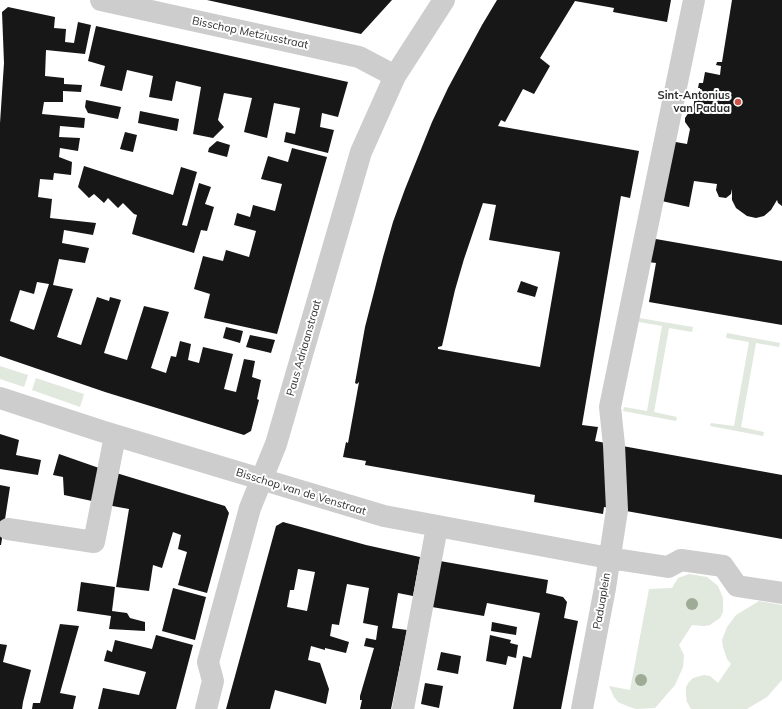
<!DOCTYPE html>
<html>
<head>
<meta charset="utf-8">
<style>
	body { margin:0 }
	canvas { display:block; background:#fff }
</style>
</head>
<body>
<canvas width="782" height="709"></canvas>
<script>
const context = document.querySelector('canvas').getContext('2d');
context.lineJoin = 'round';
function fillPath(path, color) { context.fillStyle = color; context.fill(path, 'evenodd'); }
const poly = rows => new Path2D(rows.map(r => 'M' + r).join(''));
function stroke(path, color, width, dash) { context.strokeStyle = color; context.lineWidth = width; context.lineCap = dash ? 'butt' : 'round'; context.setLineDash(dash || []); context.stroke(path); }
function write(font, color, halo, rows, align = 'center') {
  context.font = font + ' Mulish,sans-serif'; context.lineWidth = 4; context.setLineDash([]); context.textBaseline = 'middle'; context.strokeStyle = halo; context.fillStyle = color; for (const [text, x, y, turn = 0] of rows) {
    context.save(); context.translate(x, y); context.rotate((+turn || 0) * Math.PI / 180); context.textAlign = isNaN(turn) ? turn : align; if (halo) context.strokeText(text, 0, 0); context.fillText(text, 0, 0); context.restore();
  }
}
fillPath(poly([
	[639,318,693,327,692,332,669,328,654,412,677,417,676,421,623,411,624,407,647,411,662,326,639,322],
	[727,333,780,343,779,347,756,343,741,427,764,432,763,436,710,426,711,423,734,426,749,342,726,338],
	[0,366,28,375,24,387,0,379],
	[36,378,84,394,80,407,32,390],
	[689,574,707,577,718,586,723,598,723,612,720,618,710,625,704,626,692,625,679,645,684,655,683,667,675,685,655,708,636,709,627,706,618,702,614,697,609,686,630,690,649,589,672,588,678,578],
	[759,601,782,605,782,680,767,697,747,709,691,709,687,702,686,696,686,687,689,682,693,678,704,675,710,676,718,683,731,664,727,659,723,647,722,640,727,627,736,615]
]), '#e1e8dd');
fillPath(poly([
	[207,0,392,0,361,34],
	[497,0,671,0,667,22,613,12,614,8,575,1,540,58,550,66,534,94,523,89,505,122,501,120,498,126,639,151,630,198,621,196,582,425,598,427,595,441,782,475,782,539,604,507,603,514,534,502,535,495,365,465,366,461,343,457,346,442,348,443,359,382,357,384,355,383,365,327,383,257,393,222,405,189,432,122,448,88,482,25],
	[483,203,496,205,489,240,560,252,540,367,438,349,438,347,442,346,455,290,464,259],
	[732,0,782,0,782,206,778,203,777,200,771,210,764,216,756,218,747,216,736,208,732,200,732,189,731,194,726,198,719,197,716,190,717,184,694,181,689,207,657,200,670,141,687,144,690,129,685,122,685,118,689,112,693,111,695,94,699,94,700,90,700,88,698,88,699,83,703,83,705,72,720,75,721,66,716,65,717,62,722,62],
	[8,7,55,17,54,28,66,29,65,42,74,43,78,22,91,25,85,54,46,50,45,76,64,78,64,84,82,85,81,92,63,91,63,102,44,102,42,114,85,118,84,128,60,126,59,137,80,138,78,151,60,148,59,157,72,162,71,175,54,173,53,180,40,179,38,197,52,199,50,218,96,223,93,235,64,230,62,243,89,248,85,263,59,259,53,285,73,289,57,337,81,345,97,297,109,301,110,297,121,300,104,353,127,360,144,306,169,312,151,368,166,373,171,356,176,357,180,341,191,344,188,360,199,363,203,347,233,354,224,389,236,392,244,359,255,361,252,377,261,380,257,399,259,400,251,431,244,435,105,392,0,356,0,123,4,63,2,12],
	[37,282,49,284,34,330,10,321,20,290,34,294],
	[96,26,348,82,338,117,322,113,320,127,334,130,328,153,284,142,286,132,295,134,300,108,274,103,267,138,244,132,252,98,224,93,218,120,224,127,213,138,193,134,201,87,176,81,172,101,149,97,153,76,127,70,122,91,100,86,105,66,88,61],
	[86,100,121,107,118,119,88,113,85,107],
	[140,111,179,119,177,131,138,123],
	[125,132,137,135,133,152,120,149],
	[217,141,230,145,227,157,208,152,209,148],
	[292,148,327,157,277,334,204,318,210,294,194,289,203,256,223,261,226,250,249,257,256,231,234,225,237,213,250,217,253,205,275,211,282,184,261,179,268,156,288,162],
	[84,166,173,195,181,167,197,172,182,225,187,226,199,183,211,187,205,204,214,207,207,231,201,230,194,253,132,234,137,215,134,214,123,203,118,208,108,198,104,203,94,194,89,198,78,187],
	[650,238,782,261,782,325,649,302,656,263,648,262],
	[521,281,538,287,535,297,517,292],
	[226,327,243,331,240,343,223,338],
	[250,335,275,340,271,353,246,347],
	[0,434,19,440,16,455,41,460,38,475,0,469],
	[59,454,99,468,92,501,64,495,63,477,53,475],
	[113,472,225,506,229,513,207,593,178,585,187,552,178,549,181,535,173,532,162,568,153,565,149,591,116,587,129,509,107,505],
	[0,485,10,487,1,545,0,545],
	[283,522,366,545,420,557,413,596,398,593,392,628,407,630,391,709,360,709,362,700,360,700,360,696,374,648,364,646,366,638,376,640,378,626,363,623,369,588,347,584,339,625,332,624,330,636,349,642,346,653,325,648,325,650,311,646,308,660,320,663,329,689,326,704,275,690,270,709,226,709,276,526],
	[298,569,315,572,307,611,287,607,290,590,294,590],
	[440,561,548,580,546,593,563,597,567,602,564,618,578,621,561,709,513,709,523,656,531,658,540,613,487,603,484,616,432,607],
	[81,582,115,587,112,611,127,613,130,618,145,622,145,631,109,629,111,616,77,611],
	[173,588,206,597,195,640,162,631],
	[492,622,517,627,516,635,491,631],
	[60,624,79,626,60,693,76,696,73,709,32,709,33,703,40,703],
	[156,635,193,645,176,709,98,709,103,688,139,695,146,672,104,661,107,650,112,652,115,640,152,649],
	[490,635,511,640,510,643,518,645,516,658,508,656,506,665,486,661],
	[0,644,7,645,3,662,31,670,23,702,22,709,0,709],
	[441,652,461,656,458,674,437,670],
	[425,683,443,686,439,708,421,704]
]), '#171717');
stroke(poly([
	[101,0,359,57,395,76],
	[0,398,101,431,384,516,609,558,668,567,681,560,723,566,737,586,782,593],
	[8,529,94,542,115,436],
	[206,709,213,681,208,662,250,508,276,444,361,152,395,76,444,0],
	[403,709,437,527],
	[582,709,605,588,617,510,614,445,610,407,694,0]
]), '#cdcdcd', 22);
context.fillStyle = '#9eab97';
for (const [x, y] of [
	[692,604],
	[641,680]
]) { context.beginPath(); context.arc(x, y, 6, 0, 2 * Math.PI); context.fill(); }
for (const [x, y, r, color] of [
	[738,102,4,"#d05348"]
]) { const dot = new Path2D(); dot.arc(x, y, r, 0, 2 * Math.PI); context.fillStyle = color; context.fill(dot); stroke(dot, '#fff', 1.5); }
write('11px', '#303030', '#fff', [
	["Bisschop Metziusstraat",250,33,12],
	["Paus Adriaanstraat",304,348,-74],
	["Bisschop van de Venstraat",301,492,17],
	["Paduaplein",602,601,-80]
]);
write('bold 11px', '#303030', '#fff', [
	["Sint-Antonius",730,96],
	["van Padua",730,109]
], 'right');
</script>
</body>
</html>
